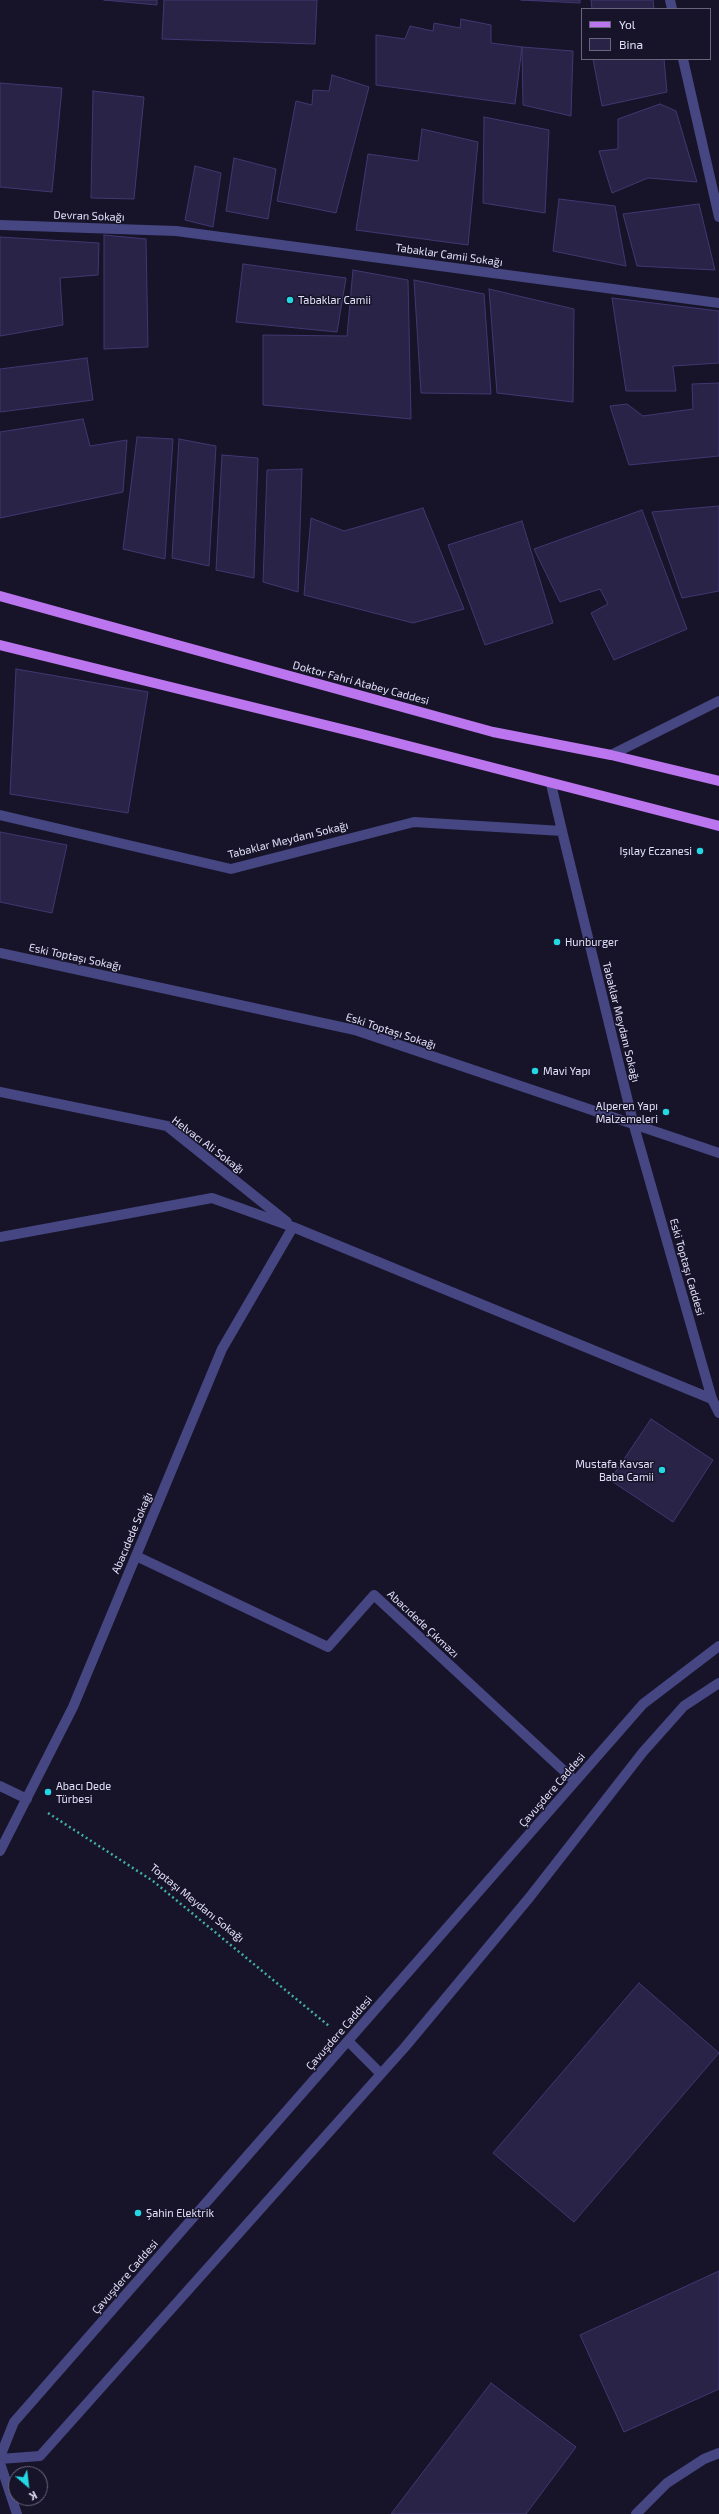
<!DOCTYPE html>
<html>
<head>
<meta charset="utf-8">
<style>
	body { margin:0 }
	#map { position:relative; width:719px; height:2514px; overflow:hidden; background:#171429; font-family:"Exo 2",sans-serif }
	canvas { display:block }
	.legend { position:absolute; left:581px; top:8px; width:130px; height:52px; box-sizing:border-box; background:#171429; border:1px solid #68667d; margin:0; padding:5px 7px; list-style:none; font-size:12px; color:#e2e0fb }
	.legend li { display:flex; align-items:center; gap:8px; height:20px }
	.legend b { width:20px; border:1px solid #68667d }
	.north { position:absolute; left:8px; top:2466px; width:40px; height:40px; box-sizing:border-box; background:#171429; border:1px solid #68667d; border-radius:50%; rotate:152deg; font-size:11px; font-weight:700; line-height:16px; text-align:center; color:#e2e0fb }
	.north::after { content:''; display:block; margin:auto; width:14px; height:18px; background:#24d8e3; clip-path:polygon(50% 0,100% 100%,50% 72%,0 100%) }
</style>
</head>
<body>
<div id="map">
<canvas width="719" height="2514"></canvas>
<ul class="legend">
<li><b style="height:5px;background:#bb75ee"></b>Yol</li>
<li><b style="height:11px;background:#292348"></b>Bina</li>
</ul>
<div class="north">K</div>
</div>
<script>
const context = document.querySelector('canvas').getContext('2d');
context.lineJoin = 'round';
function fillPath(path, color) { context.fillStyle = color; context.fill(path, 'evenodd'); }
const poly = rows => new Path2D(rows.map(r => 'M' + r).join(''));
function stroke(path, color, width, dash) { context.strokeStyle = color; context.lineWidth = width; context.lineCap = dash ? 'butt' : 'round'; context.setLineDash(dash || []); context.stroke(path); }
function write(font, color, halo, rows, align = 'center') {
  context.font = font + ' "Exo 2",sans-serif'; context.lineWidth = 3; context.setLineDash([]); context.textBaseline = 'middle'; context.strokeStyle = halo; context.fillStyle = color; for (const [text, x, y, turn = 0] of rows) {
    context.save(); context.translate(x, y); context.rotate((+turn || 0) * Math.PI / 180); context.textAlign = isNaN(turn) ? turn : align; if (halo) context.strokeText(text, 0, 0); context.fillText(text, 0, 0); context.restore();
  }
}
const building = poly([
	[104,0,157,0,157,5,104,0],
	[164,0,317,0,315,44,162,39,164,0],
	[521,0,580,0,580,3,521,0],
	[591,0,653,0,654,9,592,9,591,0],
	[461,19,491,25,491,43,522,47,515,104,376,85,376,35,405,39,410,26,433,31,434,23,460,28,461,19],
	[522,47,573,51,571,116,523,105,522,47],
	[593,59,664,59,667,92,602,106,593,59],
	[332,75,369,87,336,213,277,201,296,101,312,105,313,90,329,91,332,75],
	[0,83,62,88,52,192,0,187,0,83],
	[93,91,144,97,134,199,91,198,93,91],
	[660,104,676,111,697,182,648,178,612,193,599,151,618,149,618,119,660,104],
	[484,117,549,130,545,213,483,203,484,117],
	[422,129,478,142,468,245,356,230,368,154,418,161,422,129],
	[234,158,276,169,268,219,226,211,234,158],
	[195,166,221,173,213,227,185,220,195,166],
	[559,199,615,206,626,266,553,251,559,199],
	[699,204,715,270,637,266,623,214,699,204],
	[104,235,146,239,148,347,104,349,104,235],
	[0,237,99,243,98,275,60,278,63,325,0,336,0,237],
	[243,264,346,278,337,332,236,322,243,264],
	[353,270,408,280,411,419,263,405,263,335,347,336,353,270],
	[414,280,484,294,491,394,421,393,414,280],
	[489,289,574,309,573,402,497,393,489,289],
	[612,298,719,311,719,363,673,366,676,391,626,391,612,298],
	[87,358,93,400,0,412,0,369,87,358],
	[719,383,719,456,629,465,610,406,627,404,643,416,693,409,692,384,719,383],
	[83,419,90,446,127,440,123,492,0,518,0,432,83,419],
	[137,437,173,439,165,559,123,549,137,437],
	[179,439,216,446,209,566,172,558,179,439],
	[222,455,258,458,254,578,216,570,222,455],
	[302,469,298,592,263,582,267,470,302,469],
	[719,506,719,591,682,598,652,512,719,506],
	[423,508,464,609,413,623,304,595,311,518,344,531,423,508],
	[642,510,687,629,614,660,591,613,608,604,600,589,560,602,534,549,642,510],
	[522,521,553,623,485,645,448,545,522,521],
	[16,669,148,692,128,813,10,794,16,669],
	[0,832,67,845,52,913,0,902,0,832],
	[651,1419,713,1460,673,1522,610,1480,651,1419],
	[639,1983,719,2053,574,2222,493,2153,639,1983],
	[719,2271,719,2389,624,2432,580,2335,719,2271],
	[491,2383,576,2447,526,2514,391,2514,491,2383]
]);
fillPath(building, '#292348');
stroke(building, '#413871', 1);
stroke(poly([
	[48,1813,153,1881,329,2026]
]), '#41afa4', 2.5, [2, 3]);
stroke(poly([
	[670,0,672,9],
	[683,59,719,217],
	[0,225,176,231,719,303],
	[611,755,719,701],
	[0,815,231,869,414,822,562,831,551,784],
	[562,831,634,1126,712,1399,719,1413],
	[0,953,355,1030,719,1153],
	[0,1092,167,1126,287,1222],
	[0,1237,212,1198,293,1227,712,1399],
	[136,1556,328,1647,374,1595,575,1781],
	[0,1786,27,1799],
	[0,1851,73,1707,222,1349,293,1227],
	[348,2041,381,2074],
	[0,2457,14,2422,643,1704,719,1646],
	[0,2459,40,2456,405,2047,529,1898,643,1752,684,1706,719,1683],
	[0,2463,17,2514],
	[636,2514,667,2483,704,2459,719,2453]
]), '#454682', 10);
stroke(poly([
	[0,596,493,732,611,755,719,781],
	[0,645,362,734,719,826]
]), '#bb75ee', 10);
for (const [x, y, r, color] of [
	[290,300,4,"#24d8e3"],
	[700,851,4,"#24d8e3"],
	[557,942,4,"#24d8e3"],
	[535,1071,4,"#24d8e3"],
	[666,1112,4,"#24d8e3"],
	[662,1470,4,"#24d8e3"],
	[48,1792,4,"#24d8e3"],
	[138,2213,4,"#24d8e3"]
]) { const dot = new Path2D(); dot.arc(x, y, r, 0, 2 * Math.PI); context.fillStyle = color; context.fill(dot); stroke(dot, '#171429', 1.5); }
write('11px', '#e2e0fb', '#171429', [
	["Devran Sokağı",89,216,2],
	["Tabaklar Camii Sokağı",449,255,8],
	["Doktor Fahri Atabey Caddesi",361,683,15],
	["Tabaklar Meydanı Sokağı",288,840,-14],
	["Eski Toptaşı Sokağı",75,957,12],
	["Tabaklar Meydanı Sokağı",621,1022,76],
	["Eski Toptaşı Sokağı",391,1031,18],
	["Helvacı Ali Sokağı",208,1145,37],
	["Eski Toptaşı Caddesi",687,1267,74],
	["Abacıdede Sokağı",132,1533,-67],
	["Abacıdede Çıkmazı",423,1624,43],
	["Çavuşdere Caddesi",552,1790,-49],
	["Toptaşı Meydanı Sokağı",197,1903,39],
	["Çavuşdere Caddesi",339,2033,-49],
	["Çavuşdere Caddesi",125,2277,-49]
]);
write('11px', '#e2e0fb', '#171429', [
	["Tabaklar Camii",298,300],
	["Işılay Eczanesi",692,851,"right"],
	["Hunburger",565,942],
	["Mavi Yapı",543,1071],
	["Alperen Yapı",658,1106,"right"],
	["Malzemeleri",658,1119,"right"],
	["Mustafa Kavsar",654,1464,"right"],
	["Baba Camii",654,1477,"right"],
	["Abacı Dede",56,1786],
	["Türbesi",56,1799],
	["Şahin Elektrik",146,2213]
], 'left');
</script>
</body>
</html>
